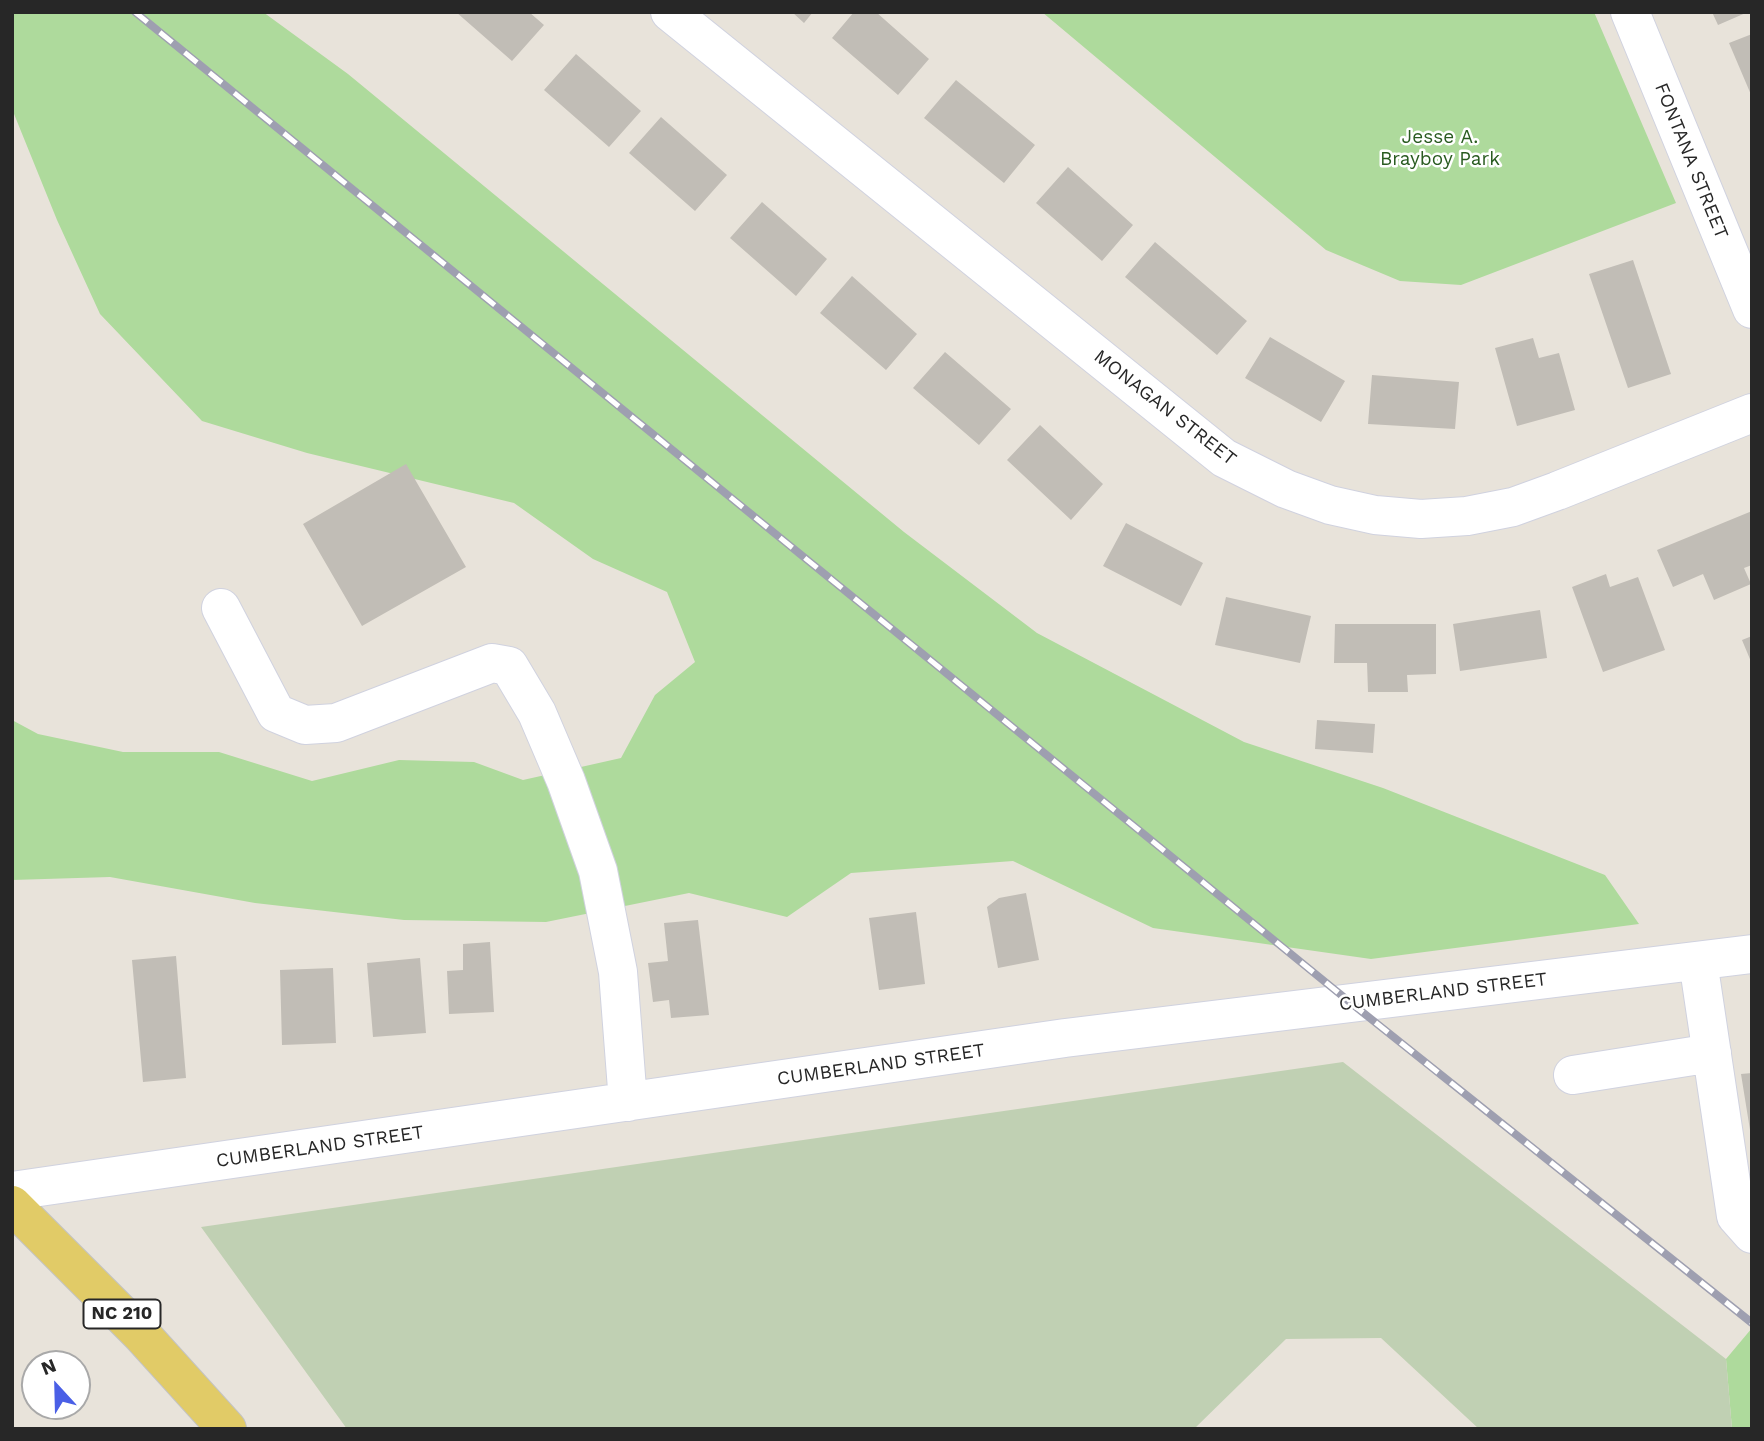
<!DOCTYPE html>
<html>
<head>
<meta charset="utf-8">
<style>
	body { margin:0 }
	#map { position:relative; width:1764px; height:1441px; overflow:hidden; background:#e8e3da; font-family:"Work Sans",sans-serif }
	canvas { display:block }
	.frame { position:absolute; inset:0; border:14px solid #272727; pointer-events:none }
	.north { position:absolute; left:21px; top:1350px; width:70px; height:70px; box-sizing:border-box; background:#fff; border:2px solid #a9a9a9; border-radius:50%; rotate:338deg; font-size:19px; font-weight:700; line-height:28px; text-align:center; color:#272727 }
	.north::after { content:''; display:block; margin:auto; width:24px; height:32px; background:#4a5fe6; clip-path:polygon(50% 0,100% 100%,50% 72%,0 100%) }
</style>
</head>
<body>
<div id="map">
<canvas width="1764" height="1441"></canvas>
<div class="frame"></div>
<div class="north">N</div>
</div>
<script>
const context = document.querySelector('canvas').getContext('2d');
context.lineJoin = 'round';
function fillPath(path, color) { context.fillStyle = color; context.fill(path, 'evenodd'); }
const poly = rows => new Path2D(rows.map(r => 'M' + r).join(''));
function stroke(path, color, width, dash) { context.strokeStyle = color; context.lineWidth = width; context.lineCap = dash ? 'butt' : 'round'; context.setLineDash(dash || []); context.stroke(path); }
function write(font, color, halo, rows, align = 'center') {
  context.font = font + ' "Work Sans",sans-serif'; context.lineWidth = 5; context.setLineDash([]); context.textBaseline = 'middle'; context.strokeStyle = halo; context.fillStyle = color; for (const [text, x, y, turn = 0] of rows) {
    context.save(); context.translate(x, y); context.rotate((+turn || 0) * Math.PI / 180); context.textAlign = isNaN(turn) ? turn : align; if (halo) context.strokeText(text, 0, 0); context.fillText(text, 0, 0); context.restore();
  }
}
fillPath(poly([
	[12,12,263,12,348,74,904,532,1037,633,1244,742,1383,788,1605,875,1639,924,1371,959,1153,928,1013,861,851,873,787,917,689,893,546,922,404,920,255,903,110,877,12,880,12,720,38,734,123,752,219,752,312,781,399,760,474,762,523,780,621,758,655,695,695,662,667,592,593,559,514,503,307,453,202,421,100,314,57,220,12,109],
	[1042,12,1594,12,1676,203,1461,285,1400,281,1326,250],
	[1752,1328,1752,1429,1732,1429,1726,1359]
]), '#aeda9c');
fillPath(poly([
	[1343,1062,1726,1359,1732,1429,1479,1429,1381,1338,1286,1339,1194,1429,347,1429,201,1227]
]), '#c0d0b3');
fillPath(poly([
	[456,12,529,12,544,25,512,61],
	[792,12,813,12,804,23],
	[854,12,876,12,929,59,898,95,832,38],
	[1712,12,1748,12,1718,25],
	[1752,34,1752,97,1729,43],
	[576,54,641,111,609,147,544,90],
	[956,80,1035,145,1004,183,924,118],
	[661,117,727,175,695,211,629,153],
	[1068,167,1133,225,1102,261,1036,203],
	[762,202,827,259,796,296,730,238],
	[1155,242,1247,321,1217,355,1125,277],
	[1633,260,1671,374,1628,388,1589,274],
	[852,276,917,334,886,370,820,313],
	[1270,337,1345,381,1321,422,1245,378],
	[1533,338,1539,358,1559,353,1575,410,1517,426,1495,348],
	[945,352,1011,409,979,445,913,388],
	[1372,375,1459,382,1455,429,1368,424],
	[1040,425,1103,484,1071,520,1007,460],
	[406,464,466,567,362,626,303,524],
	[1752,511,1752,565,1744,568,1751,584,1714,600,1703,574,1673,587,1657,550],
	[1126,523,1203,563,1181,606,1103,566],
	[1606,574,1610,587,1638,577,1665,650,1603,672,1572,587],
	[1226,597,1311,616,1300,663,1215,645],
	[1540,610,1547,658,1460,671,1453,624],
	[1335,624,1436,624,1436,674,1407,675,1408,692,1368,692,1367,663,1334,663],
	[1752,636,1752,664,1742,640],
	[1317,720,1375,724,1373,753,1315,749],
	[1026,893,1039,960,998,968,987,907,999,898],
	[916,912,925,984,879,990,869,918],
	[698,920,709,1015,671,1018,669,1000,653,1002,648,963,668,961,664,923],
	[490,942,494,1012,449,1014,447,971,463,970,463,944],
	[176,956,186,1078,143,1082,132,960],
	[420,958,426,1033,373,1037,367,963],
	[333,968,336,1043,282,1045,280,970],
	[1752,1073,1752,1130,1750,1130,1741,1074]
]), '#c1bdb6');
const minor = poly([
	[670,12,1224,458,1286,489,1330,505,1375,515,1421,519,1467,516,1513,507,1557,491,1752,413],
	[1630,12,1752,309],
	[221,608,276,713,305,725,336,723,492,663,509,666,537,713,566,781,598,871,618,972,628,1102],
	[1698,961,1736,1216,1752,1234],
	[1573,1075,1712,1053],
	[12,1191,1065,1038,1752,954]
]);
const major = poly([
	[12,1205,141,1334,227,1429]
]);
stroke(minor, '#d0d2df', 40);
stroke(major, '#c3c3c3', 40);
stroke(minor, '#fff', 38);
stroke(major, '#e1cb67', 38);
const rail = poly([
	[135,12,1351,1003,1752,1323]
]);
stroke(rail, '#9e9fb0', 8);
stroke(rail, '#fff', 5, [16]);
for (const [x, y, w] of [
	[122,1314,77]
]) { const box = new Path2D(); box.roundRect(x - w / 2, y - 14.5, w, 29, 5); context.fillStyle = '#fff'; context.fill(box); stroke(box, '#272727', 2); }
write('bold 18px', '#272727', null, [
	["NC 210",122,1314]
]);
write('19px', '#295b20', '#fff', [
	["Jesse A.",1440,137],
	["Brayboy Park",1440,159]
]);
write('19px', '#272727', '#fff', [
	["FONTANA STREET",1691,161,68],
	["MONAGAN STREET",1165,408,38],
	["CUMBERLAND STREET",1443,992,-7],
	["CUMBERLAND STREET",881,1065,-8],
	["CUMBERLAND STREET",320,1147,-8]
]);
</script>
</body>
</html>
